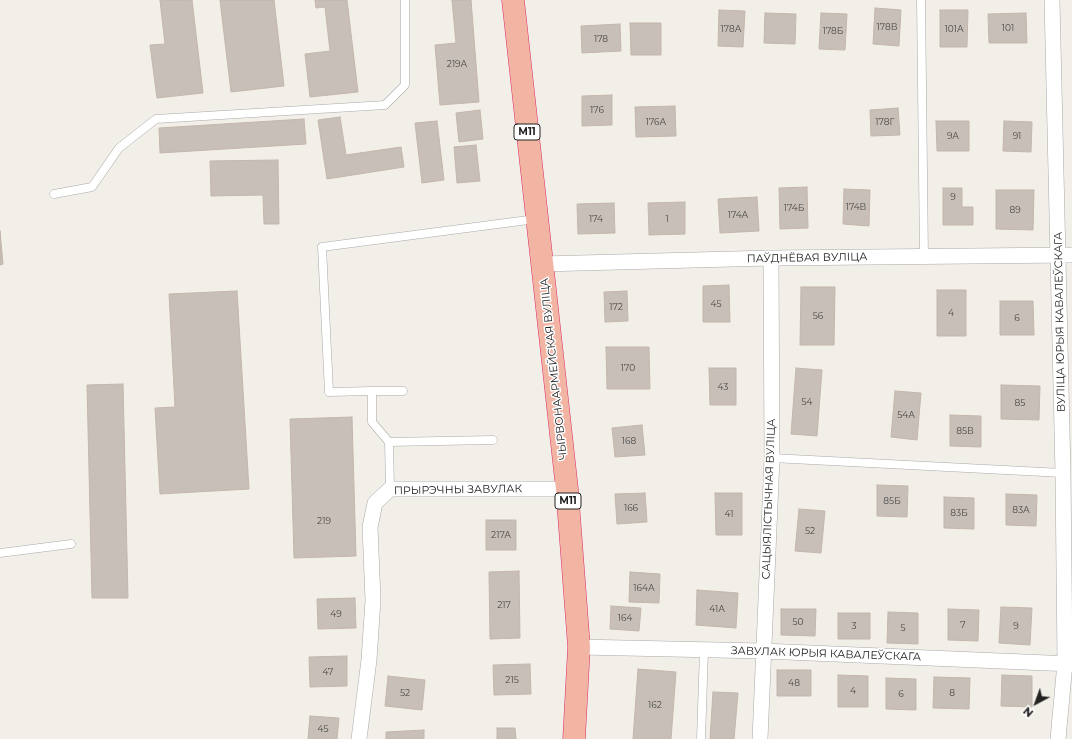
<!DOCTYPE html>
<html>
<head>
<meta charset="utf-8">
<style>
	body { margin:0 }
	#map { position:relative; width:1072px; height:739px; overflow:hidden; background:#f2efe9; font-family:Montserrat,sans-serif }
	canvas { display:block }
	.north { position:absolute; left:1016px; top:683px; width:40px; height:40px; -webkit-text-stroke:3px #fff; paint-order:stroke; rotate:221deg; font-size:11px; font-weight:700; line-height:16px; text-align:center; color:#222 }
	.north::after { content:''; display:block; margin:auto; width:14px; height:18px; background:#222; clip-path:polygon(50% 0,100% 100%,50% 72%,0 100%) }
</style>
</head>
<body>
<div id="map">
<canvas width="1072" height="739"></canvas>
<div class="north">N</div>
</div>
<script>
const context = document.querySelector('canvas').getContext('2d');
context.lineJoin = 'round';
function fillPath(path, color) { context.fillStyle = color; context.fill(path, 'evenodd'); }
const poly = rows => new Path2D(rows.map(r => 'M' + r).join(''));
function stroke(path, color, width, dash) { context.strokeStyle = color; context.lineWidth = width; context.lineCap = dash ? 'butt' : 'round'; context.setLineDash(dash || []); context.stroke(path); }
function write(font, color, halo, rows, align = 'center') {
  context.font = font + ' Montserrat,sans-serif'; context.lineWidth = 3; context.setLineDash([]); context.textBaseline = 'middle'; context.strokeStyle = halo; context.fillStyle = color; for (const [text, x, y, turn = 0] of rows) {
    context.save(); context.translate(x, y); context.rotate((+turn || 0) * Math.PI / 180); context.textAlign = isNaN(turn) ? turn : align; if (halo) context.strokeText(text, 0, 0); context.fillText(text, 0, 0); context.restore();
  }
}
const building = poly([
	[160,0,192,0,203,93,157,98,150,45,165,44,160,0],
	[220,0,274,0,284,86,231,92,220,0],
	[315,0,347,0,358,92,310,97,305,54,330,51,325,7,316,8,315,0],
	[452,0,471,0,479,102,440,105,435,45,456,43,452,0],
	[875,8,901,10,899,46,873,44,875,8],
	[719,10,745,11,743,47,718,46,719,10],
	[940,10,968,10,967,47,940,47,940,10],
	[765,13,796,14,795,44,764,43,765,13],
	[821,13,847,14,845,50,819,49,821,13],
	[1026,13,1027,43,989,43,988,14,1026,13],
	[630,23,661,23,661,55,631,55,630,23],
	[620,24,621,51,582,53,581,26,620,24],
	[612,95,612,125,582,126,582,96,612,95],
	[675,106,676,136,636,137,635,107,675,106],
	[898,108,900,135,871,136,870,110,898,108],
	[480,110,483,139,459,142,456,113,480,110],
	[340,117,346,155,401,147,404,167,327,179,318,120,340,117],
	[304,119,306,144,160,153,159,128,304,119],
	[437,121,444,180,422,183,415,123,437,121],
	[936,121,969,121,969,151,937,151,936,121],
	[1004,121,1032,122,1031,152,1003,151,1004,121],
	[476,145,480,181,457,183,454,147,476,145],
	[278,160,279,224,264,224,263,195,211,196,210,161,278,160],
	[807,187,808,228,780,229,779,188,807,187],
	[943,188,962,188,962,207,973,207,973,225,943,225,943,188],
	[844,189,870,190,869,226,843,224,844,189],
	[996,190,1034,190,1033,230,996,229,996,190],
	[757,197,759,231,720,233,718,199,757,197],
	[685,202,685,234,649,235,648,203,685,202],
	[614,203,615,233,578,234,577,204,614,203],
	[0,231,3,264,0,265,0,231],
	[729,285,730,322,703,322,703,286,729,285],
	[801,287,835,287,834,345,800,345,801,287],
	[937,290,966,290,966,336,937,336,937,290],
	[237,291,249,489,160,494,155,408,175,407,169,294,237,291],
	[627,291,628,321,605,322,604,292,627,291],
	[1000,301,1033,301,1034,335,1000,335,1000,301],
	[606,347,649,347,650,389,607,389,606,347],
	[709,368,736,368,736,405,710,405,709,368],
	[796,368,822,370,817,436,791,434,796,368],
	[123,384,128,598,92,598,87,385,123,384],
	[1001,385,1040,386,1039,420,1001,419,1001,385],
	[895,391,921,393,917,440,891,437,895,391],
	[950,415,981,416,981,447,950,446,950,415],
	[352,417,356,556,294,558,290,419,352,417],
	[642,425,645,455,615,457,612,428,642,425],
	[877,485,908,486,907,517,877,516,877,485],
	[645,493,647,522,617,524,615,494,645,493],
	[715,493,742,493,742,535,716,535,715,493],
	[1006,494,1037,495,1036,526,1006,525,1006,494],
	[944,497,974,498,974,529,944,528,944,497],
	[799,509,825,511,821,553,795,551,799,509],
	[486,520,516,520,516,550,486,550,486,520],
	[519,571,520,638,490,639,489,572,519,571],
	[630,572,660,574,659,603,629,602,630,572],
	[697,590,738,593,736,628,696,625,697,590],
	[355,598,356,628,318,629,317,599,355,598],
	[611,606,641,608,639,631,610,629,611,606],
	[1001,607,1032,608,1030,645,999,643,1001,607],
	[781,609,816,609,815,636,781,635,781,609],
	[948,609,979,610,978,641,948,640,948,609],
	[888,612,918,613,918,644,887,643,888,612],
	[838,613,870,613,870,639,838,639,838,613],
	[347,656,347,686,310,687,309,657,347,656],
	[530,664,531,694,494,695,493,665,530,664],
	[638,669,676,672,671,739,633,739,638,669],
	[777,670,811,670,811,696,777,696,777,670],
	[838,675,868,676,868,707,838,707,838,675],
	[1002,675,1032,676,1032,707,1001,706,1002,675],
	[388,676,425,680,422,710,385,706,388,676],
	[934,677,970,678,969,709,933,708,934,677],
	[886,678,916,679,916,710,886,709,886,678],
	[713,692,738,693,734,739,710,739,713,692],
	[310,716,339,718,337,739,308,739,310,716],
	[497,728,515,728,516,739,497,739,497,728],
	[424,730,424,739,386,739,386,732,424,730]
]);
fillPath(building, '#c7bfb8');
stroke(building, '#c4b6ab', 1);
const service = poly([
	[921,0,924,257],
	[54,194,92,187,119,148,156,119,385,105,405,85,405,0],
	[372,391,403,391],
	[389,442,372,422,372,391,329,392,322,247,536,219],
	[772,458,1063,473],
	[390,489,389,442,493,440],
	[0,553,71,544],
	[701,739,704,650]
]);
const minor = poly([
	[1052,0,1063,473,1065,663,1058,739],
	[542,264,771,258,1072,255],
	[579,647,763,651,1072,664],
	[359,739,369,660,373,600,370,527,375,503,390,489,567,489],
	[760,739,772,458,771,258]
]);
const trunk = poly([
	[513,0,567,489,579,647,574,739]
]);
stroke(service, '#a9a9a9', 9);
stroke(minor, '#a9a9a9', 16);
stroke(trunk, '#dc2a67', 23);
stroke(service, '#fff', 8);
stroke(minor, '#fff', 15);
stroke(trunk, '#f2b4a3', 22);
write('9px', '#4b4948', null, [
	["178В",887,27],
	["101",1008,28],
	["178А",731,29],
	["101А",954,29],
	["178Б",833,31],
	["178",601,39],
	["219А",457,64],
	["176",597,110],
	["176А",656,122],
	["178Г",885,122],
	["9А",953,136],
	["91",1017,136],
	["9",953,197],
	["174В",856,207],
	["174Б",794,208],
	["89",1015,210],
	["174А",738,215],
	["174",596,219],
	["1",667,219],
	["45",716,304],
	["172",616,307],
	["4",951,313],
	["56",818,316],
	["6",1017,318],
	["170",628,368],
	["43",723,387],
	["54",807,402],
	["85",1020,403],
	["54А",906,415],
	["85В",965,431],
	["168",629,441],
	["85Б",892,501],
	["166",631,508],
	["83А",1021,510],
	["83Б",959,513],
	["41",729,514],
	["219",324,521],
	["52",810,531],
	["217А",501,535],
	["164А",644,588],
	["217",504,605],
	["41А",717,609],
	["49",336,614],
	["164",625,618],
	["50",798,622],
	["7",963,625],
	["3",854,626],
	["9",1016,626],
	["5",903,628],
	["47",328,672],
	["215",512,680],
	["48",794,683],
	["4",853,691],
	["52",405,693],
	["8",952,693],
	["6",901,694],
	["162",655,705],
	["45",323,729]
]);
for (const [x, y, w] of [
	[527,132,26],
	[568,501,26]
]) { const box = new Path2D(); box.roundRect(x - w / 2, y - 8, w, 16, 3); context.fillStyle = '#fff'; context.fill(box); stroke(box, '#222', 1); }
write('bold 10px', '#222', null, [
	["М11",527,132],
	["М11",568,501]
]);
write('11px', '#222', '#fff', [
	["ПАЎДНЁВАЯ ВУЛІЦА",807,258,-1],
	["ВУЛІЦА ЮРЫЯ КАВАЛЕЎСКАГА",1060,322,-91],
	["ЧЫРВОНААРМЕЙСКАЯ ВУЛІЦА",554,369,-96],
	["ПРЫРЭЧНЫ ЗАВУЛАК",458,490,-1],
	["САЦЫЯЛІСТЫЧНАЯ ВУЛІЦА",769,499,-88],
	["ЗАВУЛАК ЮРЫЯ КАВАЛЕЎСКАГА",826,654,2]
]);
</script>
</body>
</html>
